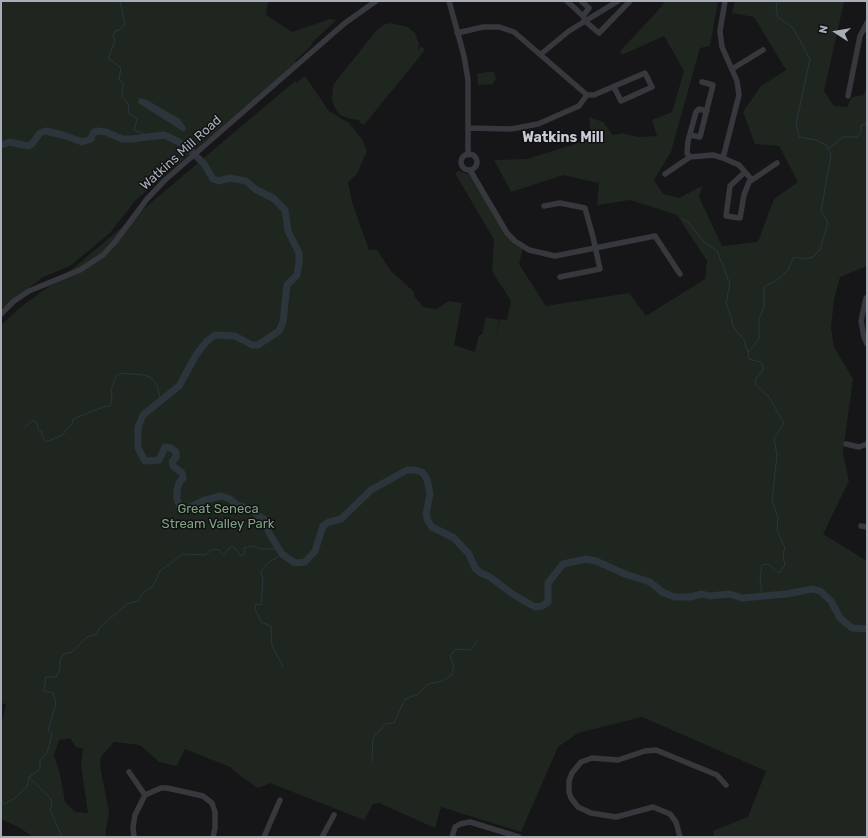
<!DOCTYPE html>
<html>
<head>
<meta charset="utf-8">
<style>
	body { margin:0 }
	#map { position:relative; width:868px; height:838px; overflow:hidden; background:#161618; font-family:Rubik,sans-serif }
	canvas { display:block }
	.frame { position:absolute; inset:0; border:2px solid #a8adb8; pointer-events:none }
	.north { position:absolute; left:816px; top:12px; width:40px; height:40px; -webkit-text-stroke:3px #111113; paint-order:stroke; rotate:282deg; font-size:11px; font-weight:700; line-height:16px; text-align:center; color:#a8adb8 }
	.north::after { content:''; display:block; margin:auto; width:14px; height:18px; background:#a8adb8; clip-path:polygon(50% 0,100% 100%,50% 72%,0 100%) }
</style>
</head>
<body>
<div id="map">
<canvas width="868" height="838"></canvas>
<div class="frame"></div>
<div class="north">N</div>
</div>
<script>
const context = document.querySelector('canvas').getContext('2d');
context.lineJoin = 'round';
function fillPath(path, color) { context.fillStyle = color; context.fill(path, 'evenodd'); }
const poly = rows => new Path2D(rows.map(r => 'M' + r).join(''));
function stroke(path, color, width, dash) { context.strokeStyle = color; context.lineWidth = width; context.lineCap = dash ? 'butt' : 'round'; context.setLineDash(dash || []); context.stroke(path); }
function write(font, color, halo, rows, align = 'center') {
  context.font = font + ' Rubik,sans-serif'; context.lineWidth = 3; context.setLineDash([]); context.textBaseline = 'middle'; context.strokeStyle = halo; context.fillStyle = color; for (const [text, x, y, turn = 0] of rows) {
    context.save(); context.translate(x, y); context.rotate((+turn || 0) * Math.PI / 180); context.textAlign = isNaN(turn) ? turn : align; if (halo) context.strokeText(text, 0, 0); context.fillText(text, 0, 0); context.restore();
  }
}
fillPath(poly([
	[1,1,268,1,266,15,292,32,330,19,336,20,311,44,312,45,295,61,296,63,135,201,110,233,70,266,43,277,1,309],
	[662,1,718,1,710,46,700,48,671,152,654,180,663,194,679,198,702,186,699,197,722,246,758,242,774,199,798,182,779,146,755,144,743,112,761,86,786,70,754,17,732,13,735,1,844,2,824,91,834,106,847,107,852,97,864,95,867,86,867,266,840,277,834,299,831,328,834,347,853,379,843,453,849,481,823,534,867,561,867,837,714,837,713,831,748,817,766,771,642,717,578,733,558,747,521,832,441,807,435,828,379,803,373,804,364,820,270,783,258,788,239,775,230,767,185,749,177,766,159,762,140,745,114,742,101,757,100,766,109,812,105,837,33,837,20,828,1,819,1,725,6,705,1,702,1,325,22,306,70,271,295,81,296,83,305,76,329,111,349,123,362,139,367,151,357,174,348,182,352,202,369,250,377,250,391,271,413,291,415,297,423,307,436,309,449,301,462,303,454,345,475,352,479,335,482,335,486,317,499,320,496,338,500,319,507,320,511,301,492,271,494,240,455,173,459,171,470,175,506,234,523,248,519,264,546,306,629,293,646,316,705,279,707,261,677,215,630,200,597,205,599,183,563,175,511,192,494,160,527,159,591,139,589,117,603,122,613,135,622,133,638,137,657,136,652,120,672,112,684,71,664,36,622,55,620,51,655,14,664,3],
	[70,738,76,747,83,749,81,765,88,813,75,812,65,802,60,774,54,755,59,740],
	[390,23,408,27,415,33,419,44,418,50,421,46,425,50,364,125,359,122,360,120,351,119,340,115,335,108,332,100,333,85,376,31,383,25],
	[487,72,494,72,496,79,493,84,478,85,477,74]
]), '#1e261f');
fillPath(poly([
	[139,98,147,100,180,119,186,128,184,132,138,103]
]), '#2c353c');
stroke(poly([
	[120,1,125,25,119,30,115,31,113,35,115,41,108,58,121,68,119,79,123,83,122,97,128,103,129,113,137,119,134,130,152,137],
	[828,149,843,137,857,137,861,132,861,125,867,124],
	[683,219,690,224,703,241,717,251,730,284,726,303,732,320,732,325,744,340,748,352],
	[25,427,33,420,37,423,38,430,42,431,42,436,46,442,63,435,65,431,72,424,73,419,106,406,110,406,112,399,111,390,116,376,121,373,143,375,150,377,157,385,161,402],
	[282,554,268,563,261,571,263,581,261,605,256,604,255,609,261,622,271,626,272,646,283,666],
	[762,596,760,576,762,565,768,564,779,573,785,565,783,555,785,548,777,530,778,517,772,501,777,455,774,439,784,423,769,397,756,385,755,380,763,370,763,365,760,362,749,359,748,352,754,346,759,338,759,319,764,307,764,287,777,280,788,270,794,257,806,259,813,257,820,250,828,222,821,211,831,155,827,146,816,140,799,137,796,124,810,59,793,28,778,17,776,10,777,1],
	[372,761,373,738,385,724,394,723,405,699,418,694,428,684,442,681,451,676,454,667,450,655,456,649,470,650,478,641],
	[29,777,50,798,52,804,50,810,62,837],
	[1,799,4,804,15,798,27,787,29,777,40,769,40,761,47,753,52,734,48,731,56,703,53,693,44,691,44,689,46,677,56,677,60,669,60,659,64,654,72,652,87,637,97,634,99,628,127,604,138,601,143,593,153,586,160,571,183,554,205,555,213,549,219,550,224,556,230,547,234,547,241,556,245,554,244,548,253,546,261,549,279,549]
]), '#2c353c', 1);
stroke(poly([
	[1,145,10,142,28,146,32,144,40,133,46,131,66,136,82,142,91,139,93,133,97,131,106,132,122,139,131,139,164,135,177,141,187,147,204,164,213,179,219,181,230,178,246,181,255,189,273,198,285,210,288,231,299,253,299,263,297,275,287,285,283,322,279,331,258,345,252,345,235,336,215,335,207,341,196,355,179,386,143,415,138,427,138,448,145,461,159,460,165,447,171,448,176,452,176,457,172,462,173,466,182,473,183,478,179,483,177,490,177,499,180,507,186,509,205,500,221,496,230,499,237,505,253,510,257,515,264,519,269,533,282,554,295,563,305,562,315,551,323,526,329,522,341,519,371,490,407,470,415,470,422,472,427,479,430,494,426,514,428,521,432,527,454,538,469,554,475,568,481,573,490,577,514,595,535,607,542,606,548,602,548,583,563,564,586,559,596,561,625,574,650,582,662,592,674,597,690,597,702,594,709,596,730,594,742,598,786,594,813,589,820,591,831,601,840,618,852,628,867,629]
]), '#2c353c', 7);
stroke(poly([
	[449,1,464,56,468,80,468,155],
	[567,1,583,16,585,21,599,33,630,1],
	[581,1,589,8,583,16],
	[457,33,483,27,499,27,514,32,587,95,594,95,645,73,652,87,621,101,614,87],
	[541,54,569,31,618,1],
	[732,69,763,50],
	[848,96,860,36,867,23],
	[469,128,511,129,538,124,579,106,587,95],
	[690,135,700,137,713,85,702,82],
	'461 162a8 8 0 1 1 16 0a8 8 0 1 1-16 0Z',
	[690,157,687,153,688,141,696,112,699,109,707,111],
	[723,158,739,95,737,81,722,47,720,31,725,1],
	[470,170,507,233,515,241,529,250,555,256,655,236,680,274],
	[745,172,730,186,726,216,740,218,744,195,749,182,777,163],
	[665,174,690,157,713,155,723,158,739,165,752,180],
	[544,206,560,203,585,208,593,237,600,269,560,277],
	[866,298,861,321,864,337,867,344],
	[1,314,14,301,29,291,80,270,103,255,115,242,147,199,165,180,345,23,376,1],
	[846,444,859,447,867,444],
	[861,526,867,527],
	[129,772,145,795],
	[134,837,133,827,135,815,145,795,161,788,167,788,203,796,212,803,215,812,215,828,213,837],
	[264,837,280,800],
	[322,837,334,815],
	[452,837,455,827,460,824,470,822,519,837],
	[680,837,676,822,670,814,653,807,616,817,591,813,578,807,571,798,569,792,569,781,572,773,581,762,592,758,618,760,645,751,656,750,717,775,726,785]
]), '#37383d', 5.5);
write('13px', '#a8adb8', '#111113', [
	["Watkins Mill Road",181,153,-42]
]);
write('13px', '#7fa381', '#111113', [
	["Great Seneca",218,509],
	["Stream Valley Park",218,524]
]);
write('bold 14px', '#c9ccd4', '#111113', [
	["Watkins Mill",563,138]
]);
</script>
</body>
</html>
